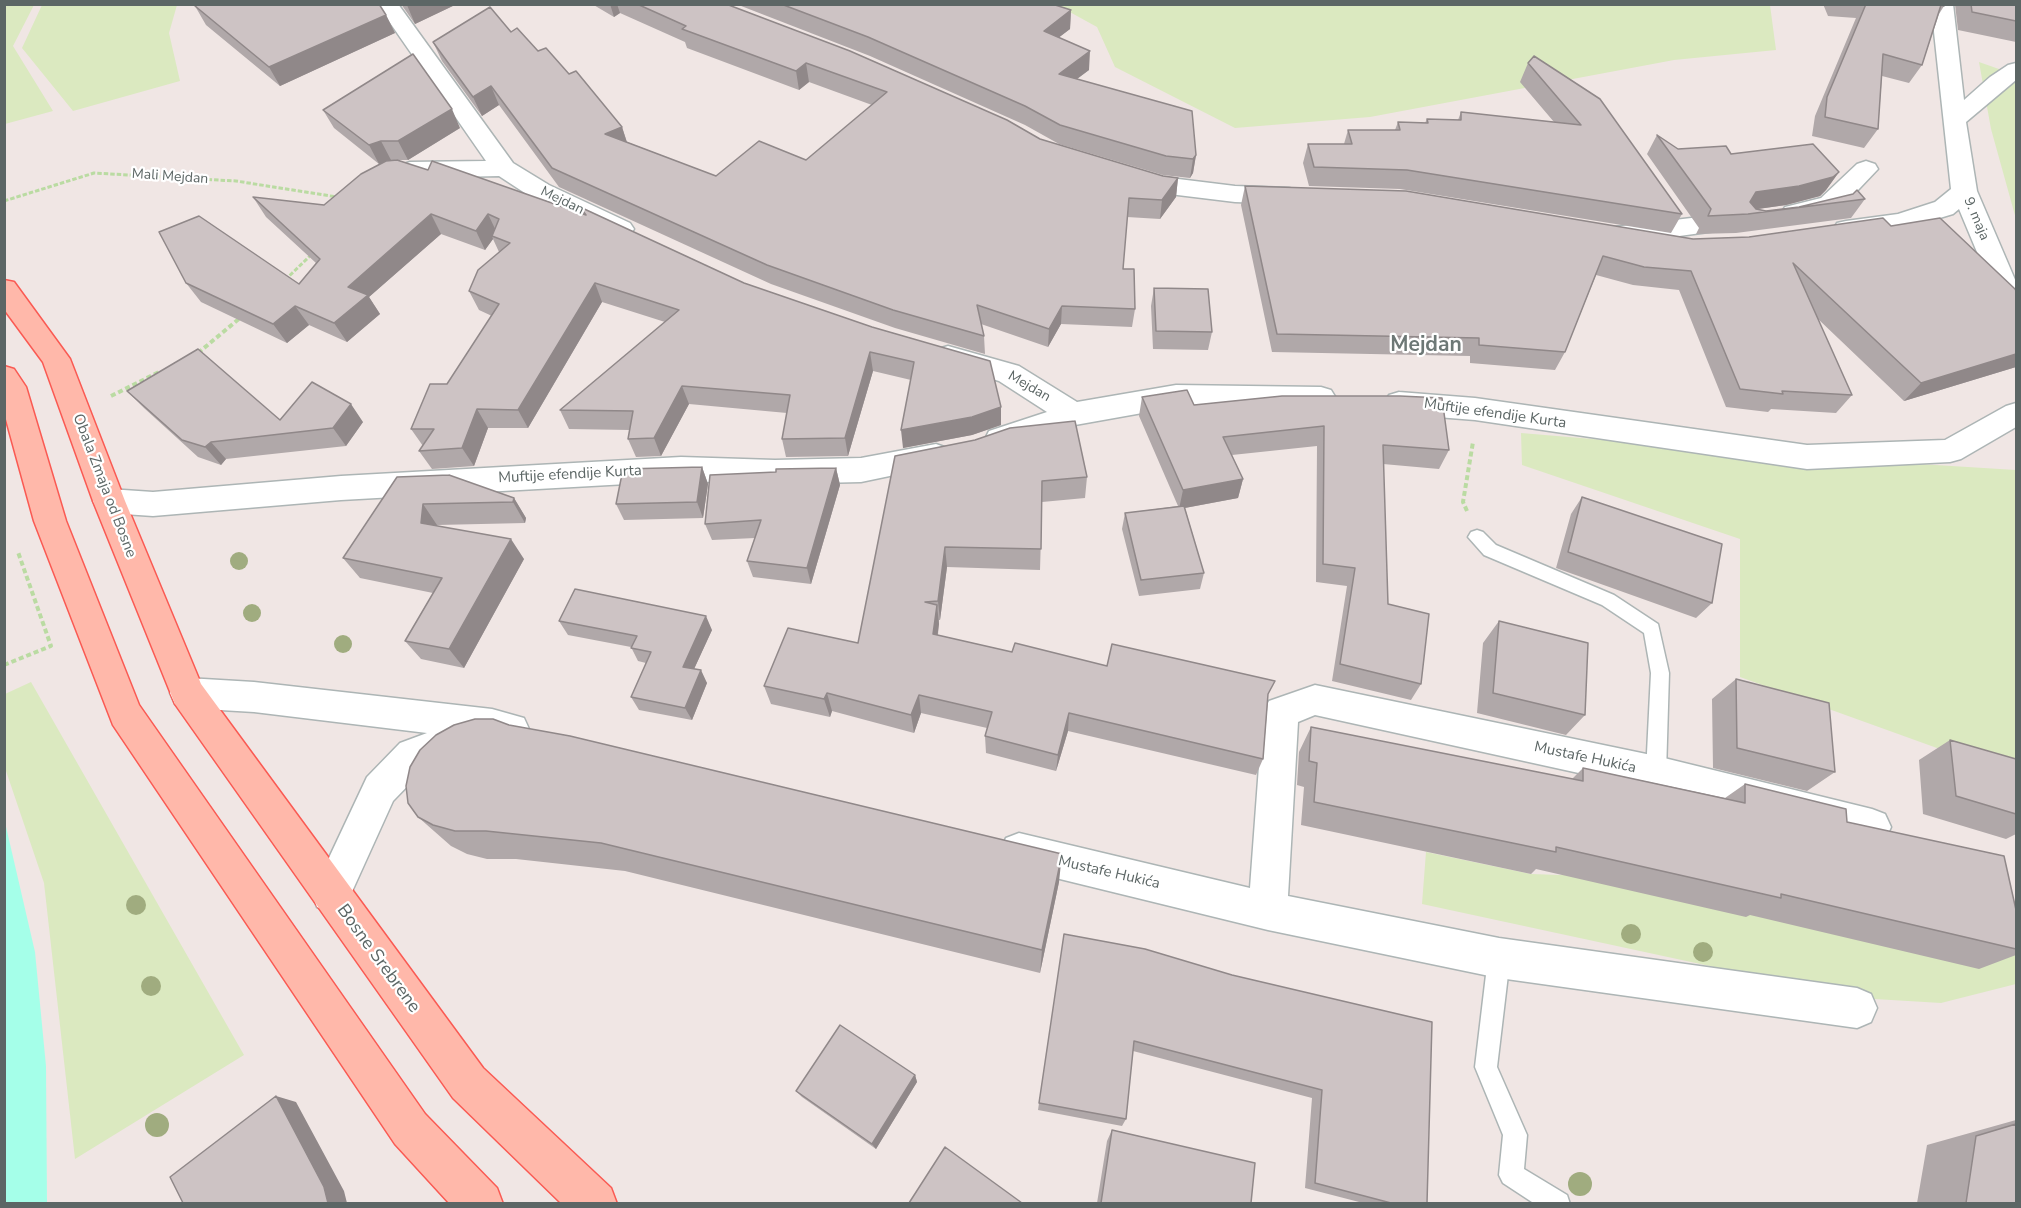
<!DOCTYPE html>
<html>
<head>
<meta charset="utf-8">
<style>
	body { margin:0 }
	#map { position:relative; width:2021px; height:1208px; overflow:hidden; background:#f0e6e4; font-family:"Nunito Sans",sans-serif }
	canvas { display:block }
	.frame { position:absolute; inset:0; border:6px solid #5c6665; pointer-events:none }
</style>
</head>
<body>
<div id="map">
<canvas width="2021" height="1208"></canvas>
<div class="frame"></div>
</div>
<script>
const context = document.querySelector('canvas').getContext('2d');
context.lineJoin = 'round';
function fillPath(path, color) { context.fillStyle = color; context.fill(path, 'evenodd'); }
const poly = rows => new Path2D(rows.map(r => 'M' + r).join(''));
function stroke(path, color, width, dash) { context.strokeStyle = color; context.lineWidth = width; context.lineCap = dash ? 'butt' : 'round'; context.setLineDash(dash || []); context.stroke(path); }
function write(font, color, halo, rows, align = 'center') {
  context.font = font + ' "Nunito Sans",sans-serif'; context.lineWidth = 4.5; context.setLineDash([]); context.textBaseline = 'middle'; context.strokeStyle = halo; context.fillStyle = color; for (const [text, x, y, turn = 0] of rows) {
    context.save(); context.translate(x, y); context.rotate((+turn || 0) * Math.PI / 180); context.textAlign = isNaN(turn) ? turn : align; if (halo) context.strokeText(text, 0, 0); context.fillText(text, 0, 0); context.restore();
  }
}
fillPath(poly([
	[5,4,34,5,13,46,53,111,5,124],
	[42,5,177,5,169,33,180,81,73,111,22,48],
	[1057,5,1770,5,1776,50,1674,60,1370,117,1235,128,1115,67,1097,27],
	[1979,62,2016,75,2016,219,1991,129],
	[1521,433,1807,457,2016,470,2016,803,1973,761,1740,677,1740,539,1522,465],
	[31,682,244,1055,75,1159,44,883,5,768,5,694],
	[1736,830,2016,908,2016,984,1941,1003,1858,998,1422,904,1426,852,1531,874,1560,875]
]), '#dbe9c0');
fillPath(poly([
	[4,818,35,952,46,1066,47,1203,5,1203]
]), '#a5ffe9');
const lane = poly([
	[1477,530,1483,532,1496,545,1614,595,1658,624,1669,673,1666,773,1663,779,1656,782,1649,779,1646,773,1651,673,1644,633,1602,605,1484,555,1468,537,1471,532,1477,530],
	[1499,947,1507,950,1510,958,1497,1067,1527,1135,1524,1169,1567,1195,1570,1204,1535,1204,1503,1183,1499,1175,1503,1135,1475,1067,1488,958,1491,950,1499,947]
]);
const street = poly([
	[377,4,398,4,513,163,549,185,630,223,634,229,630,235,621,237,612,235,531,197,499,176,410,178,401,175,398,170,401,165,410,162,486,161,377,4],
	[1931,4,1953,4,1964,100,1990,77,2008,65,2016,63,2016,80,1966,122,1977,191,2016,282,2016,322,2006,319,2002,312,1959,209,1953,214,1900,230,1846,237,1837,235,1833,229,1837,223,1846,221,1898,214,1935,202,1951,189,1931,4],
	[1866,161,1875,164,1878,169,1839,210,1794,221,1785,219,1781,213,1785,207,1821,198,1857,164,1866,161],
	[1133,169,1162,177,1235,186,1289,188,1298,190,1302,196,1298,202,1289,204,1235,202,1161,193,1124,183,1121,177,1124,171,1133,169],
	[1743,212,1752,214,1756,220,1752,226,1614,245,1605,242,1601,236,1605,230,1614,227,1743,212],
	[948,346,1019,366,1077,402,1176,385,1321,387,1331,390,1336,398,1331,406,1321,409,1176,407,1075,425,1000,450,989,447,985,439,989,431,1047,412,999,381,938,363,934,356,938,349,948,346],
	[1399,392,1475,398,1807,445,1945,440,2006,406,2016,403,2016,427,1961,459,1950,462,1807,469,1475,420,1399,414,1389,411,1384,403,1389,395,1399,392],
	[936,444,947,448,951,456,947,464,861,482,775,484,681,481,341,500,153,516,109,513,98,510,93,501,98,492,109,489,153,492,341,476,681,457,775,460,861,458,936,444],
	[187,678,254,682,492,709,524,718,529,729,524,740,511,745,477,739,473,748,426,767,393,801,345,907,331,913,317,907,312,894,367,777,400,743,427,733,254,712,187,708,175,704,170,693,175,682,187,678],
	[1315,685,1656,756,1872,809,1885,814,1891,827,1885,840,1872,845,1656,790,1315,715,1298,722,1288,896,1499,938,1857,988,1871,994,1877,1008,1871,1022,1857,1028,1499,978,1268,930,1019,869,1006,864,1000,851,1006,838,1019,833,1250,888,1263,712,1269,701,1315,685]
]);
const primary = poly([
	[4,280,14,282,70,359,125,501,201,684,483,1068,611,1188,617,1204,562,1204,453,1098,175,704,93,501,43,362,4,309,4,280],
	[4,366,14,369,26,387,66,521,139,705,425,1114,497,1188,503,1204,450,1204,395,1144,113,725,34,521,4,412,4,366]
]);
stroke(lane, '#adb5b5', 3);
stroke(street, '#adb5b5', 3);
stroke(primary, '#fa5a53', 3);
stroke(poly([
	[4,201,94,173,236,181,337,197],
	[285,280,312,254]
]), '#badba2', 3, [4.5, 2]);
stroke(poly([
	[198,353,240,318],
	[111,396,161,371],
	[1467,511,1463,502,1473,442],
	[4,665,51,646,18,552]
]), '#badba2', 4, [5, 3]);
fillPath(lane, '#fff');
fillPath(street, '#fff');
fillPath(primary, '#ffb8aa');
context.fillStyle = '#a0ac7f';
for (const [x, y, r] of [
	[239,561,9],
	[252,613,9],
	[343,644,9],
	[136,905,10],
	[1631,934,10],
	[1703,952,10],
	[151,986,10],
	[157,1125,12],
	[1580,1184,12]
]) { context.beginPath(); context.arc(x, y, r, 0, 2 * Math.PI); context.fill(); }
fillPath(poly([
	[401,4,457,4,415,24],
	[592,4,726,4,1040,139,1163,176,1178,178,1176,197,1160,219,1127,217,1123,269,1135,309,1132,327,1061,324,1048,347,981,324,984,336,985,354,895,328,771,284,559,187,499,105,482,116,442,61,433,42,511,32,569,74,622,127,627,142,716,176,806,160,872,105,809,82,799,90,687,48,685,42,620,13,614,17],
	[736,4,1052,4,1071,10,1070,29,1059,37,1089,70,1077,79,1196,155,1193,173,1190,178,1163,175,1059,144,1025,125,870,56],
	[1823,4,1944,4,1944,6,1939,14,1922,65,1909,83,1882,76,1878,129,1864,148,1812,136,1815,116,1856,18,1828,16],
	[1955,4,2016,4,2016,42,1958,30],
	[195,6,386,15,395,33,280,86,206,25],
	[1528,63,1682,214,1671,233,1400,189,1309,186,1303,163,1308,144,1344,144,1348,130,1395,130,1398,122,1425,123,1427,119,1458,120,1461,112,1554,122,1520,82],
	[323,110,460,128,408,160,391,160,388,161,583,214,580,207,744,283,872,327,1001,407,1001,425,972,435,903,448,911,380,873,371,848,456,786,457,782,439,787,413,689,404,661,456,636,457,628,439,630,430,569,429,560,410,665,322,602,302,528,428,488,428,474,466,432,469,419,451,423,446,411,429,447,384,492,316,479,310,469,291,499,252,493,239,485,250,441,234,369,297,380,314,347,342,309,325,287,343,201,302,186,283,299,284,316,263,266,217,253,197,324,205,379,164,334,128],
	[1657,135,1678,149,1731,154,1839,172,1826,190,1820,196,1786,205,1757,209,1766,211,1865,199,1851,218,1736,233,1696,234,1699,228,1647,154],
	[1245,186,1693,239,1749,237,1891,226,2016,291,2016,367,1904,401,1817,318,1852,395,1836,413,1771,409,1768,412,1726,407,1679,290,1633,285,1596,275,1565,352,1555,370,1470,363,1470,356,1272,352,1241,205],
	[1154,288,1212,332,1208,350,1153,349,1151,306],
	[127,391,280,420,363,422,346,446,226,459,221,465,198,457,144,408],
	[1282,396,1449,450,1439,469,1383,464,1388,604,1421,684,1411,700,1332,681,1347,586,1316,582,1317,446,1232,455,1243,479,1238,498,1185,508,1204,573,1200,589,1139,596,1122,529,1125,513,1178,506,1139,416,1142,397,1194,405],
	[975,440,1087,477,1085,498,1042,502,1040,570,947,567,940,620,939,620,938,635,1012,652,1107,666,1268,700,1263,759,1256,775,1068,731,1056,771,986,753,985,736,987,728,921,713,914,733,832,711,830,717,771,704,764,686,858,643],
	[702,467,708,484,703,518,624,520,616,504],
	[836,468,840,485,811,584,753,577,747,561,755,538,712,540,705,524,776,472],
	[397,477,514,498,526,518,525,523,437,525,437,526,524,559,464,668,421,659,405,641,433,593,360,578,343,558],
	[1582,497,1712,603,1696,618,1556,568,1571,514],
	[559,621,712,630,694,669,707,683,692,720,639,710,631,697,646,663,638,661,631,647,568,635],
	[1499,621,1585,715,1566,735,1477,713,1483,643],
	[1736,679,1835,772,1807,791,1713,768,1712,699],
	[509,725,1059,882,1040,973,625,871,516,859,487,859,467,854,451,846,418,817],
	[1311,727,1572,779,1583,768,1725,798,1745,784,1847,822,2016,910,2016,955,1979,969,1750,915,1746,917,1536,869,1531,874,1301,825,1304,787,1297,785,1299,752],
	[1950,740,2016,759,2016,834,2006,839,1923,814,1919,760],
	[1064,934,1232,975,1427,1203,1363,1203,1305,1188,1312,1098,1133,1051,1126,1119,1122,1126,1038,1110],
	[915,1075,917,1082,876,1149,802,1097,796,1091],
	[2016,1120,2016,1203,1917,1203,1927,1145],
	[1112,1130,1251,1203,1097,1203,1107,1141]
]), '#b0a8a9');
fillPath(poly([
	[408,4,457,4,415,24,407,5],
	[610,4,617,4,620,13,614,17],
	[1071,10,1070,29,1044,49,1044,31],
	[386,15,395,33,280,86,269,67],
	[1090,51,1089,70,1058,93,1059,74],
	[806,63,809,82,799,90,796,71],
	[491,86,499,105,482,116,473,97],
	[452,109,460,128,408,160,398,141],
	[622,127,628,146,605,134],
	[381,141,391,160,379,164,369,145],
	[1196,155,1193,173,1190,178,1193,159],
	[1839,172,1826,190,1820,196,1786,205,1744,211,1756,192],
	[1178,178,1176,197,1160,219,1162,200],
	[431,214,441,234,369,297,380,314,347,342,334,323,348,287],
	[488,214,497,233,492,236,493,239,485,250,476,231],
	[595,283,602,302,528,428,518,410],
	[295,306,309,325,287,343,273,324],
	[1062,306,1061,324,1048,347,1049,329],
	[870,352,873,371,848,456,845,438],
	[2016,354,2016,367,1904,401,1921,383],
	[682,386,689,404,661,456,654,438],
	[351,404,363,422,346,446,333,428],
	[1001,407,1001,425,972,435,903,448,901,430],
	[477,409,488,428,474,466,462,448],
	[211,442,226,459,221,465,205,447],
	[702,467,708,484,703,518,697,502],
	[836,468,840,485,811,584,807,568],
	[1243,479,1238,498,1179,509,1183,490],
	[514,498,526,518,525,523,513,502],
	[423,504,437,525,436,543,421,523],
	[511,539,524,559,464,668,449,649],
	[945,547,947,567,940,620,938,601],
	[937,605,939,624,935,653,933,634],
	[706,616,712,630,689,680,683,667],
	[701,670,707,683,692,720,685,708],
	[827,693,832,711,830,717,824,699],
	[919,695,921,713,914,733,911,715],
	[1069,713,1068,731,1056,771,1058,755],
	[1062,854,1059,882,1040,973,1042,950],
	[915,1075,917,1082,876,1149,872,1144],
	[276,1096,296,1102,344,1191,347,1203,328,1203]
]), '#908889');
const building = poly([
	[201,4,379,4,386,15,269,67,195,6,201,4],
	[637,4,726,4,850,51,1007,120,1040,139,1163,176,1178,178,1162,200,1129,198,1123,269,1134,269,1135,309,1062,306,1049,329,977,305,984,336,893,310,767,265,552,168,491,86,473,97,433,42,490,7,511,32,517,28,538,51,546,48,569,74,576,71,622,127,605,134,716,176,759,141,806,160,887,92,806,63,796,71,682,29,686,26,637,4],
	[781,4,1052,4,1071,10,1044,31,1090,51,1059,74,1192,111,1196,155,1193,159,1166,156,1060,125,1025,106,868,37,781,4],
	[1866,4,1944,4,1944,6,1941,5,1922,65,1883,54,1878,129,1825,117,1827,97,1866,4],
	[1971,4,2016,4,2016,21,1972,12,1971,4],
	[413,54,452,109,398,141,381,141,369,145,323,110,413,54],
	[1534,56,1600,99,1682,214,1407,170,1314,167,1308,144,1352,144,1348,130,1400,130,1398,122,1428,123,1427,119,1461,120,1461,112,1581,125,1528,63,1534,56],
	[1657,135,1678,149,1726,146,1731,154,1813,144,1839,172,1833,177,1799,186,1756,192,1750,202,1756,209,1766,211,1799,207,1853,194,1857,190,1865,199,1748,214,1708,216,1711,209,1657,135],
	[397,160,428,170,432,161,586,215,580,207,744,283,872,327,990,361,1001,407,972,417,901,430,914,362,870,352,845,438,782,439,790,395,682,386,654,438,628,439,633,411,560,410,679,310,595,283,518,410,477,409,462,448,419,451,434,429,411,429,430,384,447,384,499,304,469,291,478,270,510,243,492,236,499,219,488,214,476,231,431,214,348,287,368,295,334,323,295,306,273,324,186,283,159,232,199,216,299,284,320,259,253,197,324,205,361,174,386,161,397,160],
	[1245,186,1406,191,1693,239,1749,237,1883,218,1891,226,1940,218,2015,289,2016,291,2016,354,1921,383,1793,263,1852,395,1782,391,1783,394,1740,389,1691,271,1644,267,1603,256,1565,352,1479,345,1479,338,1277,334,1245,186],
	[1154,288,1208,289,1212,332,1156,331,1154,288],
	[198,349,280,420,312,382,351,404,333,428,211,442,205,447,182,440,127,391,198,349],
	[1187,390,1194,405,1282,396,1400,396,1442,398,1449,450,1383,445,1388,604,1429,614,1421,684,1340,664,1355,568,1323,564,1324,426,1223,437,1243,479,1183,490,1142,397,1187,390],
	[1075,421,1087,477,1042,481,1041,549,945,547,938,601,925,602,937,605,933,634,1012,652,1015,643,1107,666,1112,644,1275,681,1268,694,1263,759,1069,713,1058,755,985,736,992,712,919,695,911,715,827,693,824,699,764,686,788,628,858,643,895,456,975,440,1010,428,1075,421],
	[702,467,697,502,616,504,623,469,702,467],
	[836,468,807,568,747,561,761,520,705,524,710,475,776,472,776,469,836,468],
	[449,475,514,498,513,502,423,504,421,523,511,539,449,649,405,641,442,578,343,558,397,477,449,475],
	[1582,497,1722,544,1712,603,1568,552,1582,497],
	[1184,506,1204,573,1141,580,1125,513,1184,506],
	[575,589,706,616,683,667,701,670,685,708,631,697,651,652,631,648,637,636,559,621,575,589],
	[1499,621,1588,643,1585,715,1493,693,1499,621],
	[1736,679,1829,703,1835,772,1737,748,1736,679],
	[475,719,493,719,509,725,570,736,1062,854,1042,950,601,843,486,831,455,831,433,825,418,817,408,803,406,786,410,767,420,750,436,735,454,725,475,719],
	[1311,727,1583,781,1583,768,1745,803,1745,784,1846,809,1847,822,2004,856,2016,910,2016,949,1781,894,1781,898,1556,847,1556,852,1314,802,1317,763,1309,761,1311,727],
	[1950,740,2016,759,2016,814,1956,796,1950,740],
	[1064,934,1145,949,1232,975,1432,1022,1427,1203,1391,1203,1315,1183,1322,1090,1134,1041,1126,1119,1039,1103,1064,934],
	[840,1025,915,1075,872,1144,796,1091,840,1025],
	[276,1096,324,1187,328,1203,183,1203,170,1177,276,1096],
	[2016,1124,2016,1203,1966,1203,1976,1136,2016,1124],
	[1112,1130,1255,1163,1251,1203,1101,1203,1112,1130],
	[945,1147,1022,1203,909,1203,945,1147]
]);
fillPath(building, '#cdc3c4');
stroke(building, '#908889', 1.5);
write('14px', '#5c6665', '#fff', [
	["Mali Mejdan",170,177,4],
	["Mejdan",562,201,26],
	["9. maja",1976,219,67],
	["Mejdan",1029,387,30]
]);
write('15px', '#5c6665', '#fff', [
	["Muftije efendije Kurta",1495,414,8],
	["Muftije efendije Kurta",570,475,-3],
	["Obala Zmaja od Bosne",104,486,69],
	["Mustafe Hukića",1585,758,12],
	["Mustafe Hukića",1109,873,13]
]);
write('18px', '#5c6665', '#fff', [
	["Bosne Srebrene",378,959,54]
]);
write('bold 21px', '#6d7876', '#fff', [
	["Mejdan",1426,346]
]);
</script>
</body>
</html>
